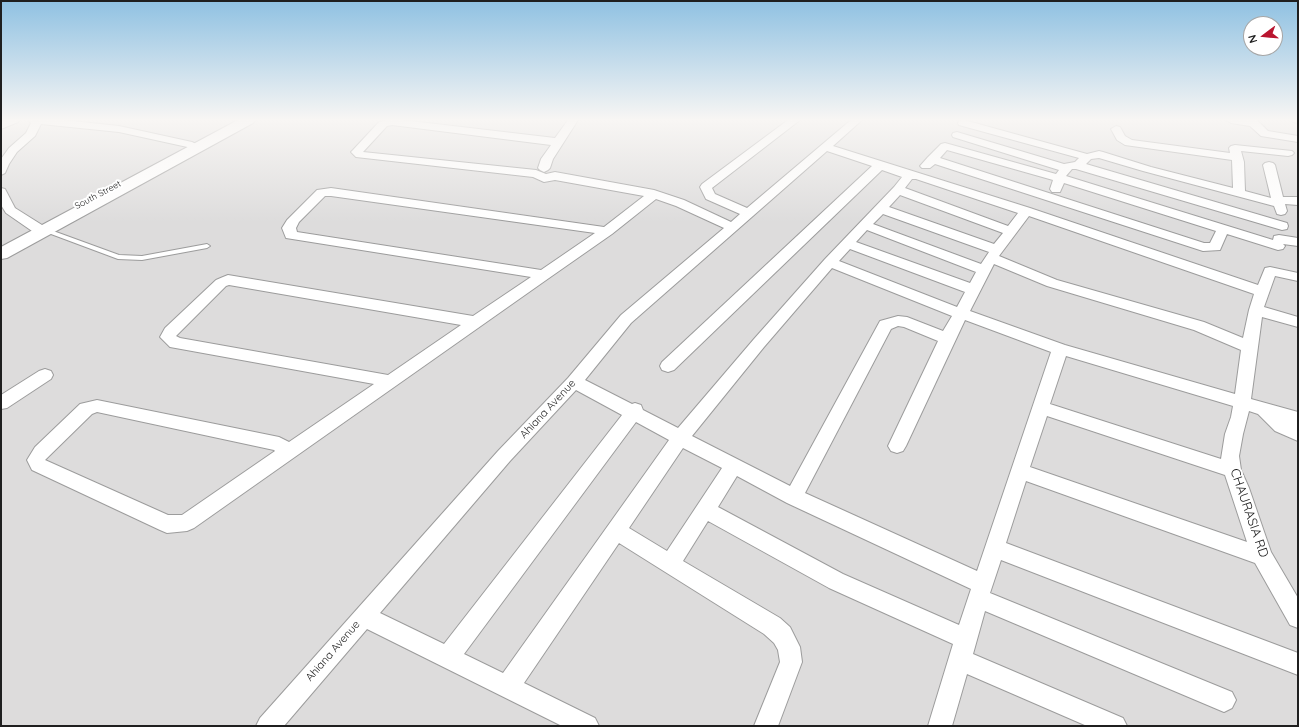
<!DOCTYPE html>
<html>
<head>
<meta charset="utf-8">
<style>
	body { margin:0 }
	#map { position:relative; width:1299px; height:727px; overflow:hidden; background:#efeae6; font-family:Quicksand,sans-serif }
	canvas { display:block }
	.frame { position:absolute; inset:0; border:2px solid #1f1f1f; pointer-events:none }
	.north { position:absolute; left:1243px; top:16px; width:40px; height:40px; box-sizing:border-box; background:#fff; border:1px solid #a5a5a5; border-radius:50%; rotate:254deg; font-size:11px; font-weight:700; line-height:16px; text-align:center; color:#1f1f1f }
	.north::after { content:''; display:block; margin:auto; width:14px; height:18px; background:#b9152f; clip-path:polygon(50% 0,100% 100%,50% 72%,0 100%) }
</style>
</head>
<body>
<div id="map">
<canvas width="1299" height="727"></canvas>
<div class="frame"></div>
<div class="north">N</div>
</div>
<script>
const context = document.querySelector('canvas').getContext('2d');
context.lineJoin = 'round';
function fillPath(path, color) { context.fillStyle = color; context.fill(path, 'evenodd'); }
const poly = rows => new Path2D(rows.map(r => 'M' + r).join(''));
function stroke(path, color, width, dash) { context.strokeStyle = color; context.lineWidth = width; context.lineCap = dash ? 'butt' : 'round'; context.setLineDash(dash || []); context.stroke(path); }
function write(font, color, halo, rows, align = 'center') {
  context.font = font + ' Quicksand,sans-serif'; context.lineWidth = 4; context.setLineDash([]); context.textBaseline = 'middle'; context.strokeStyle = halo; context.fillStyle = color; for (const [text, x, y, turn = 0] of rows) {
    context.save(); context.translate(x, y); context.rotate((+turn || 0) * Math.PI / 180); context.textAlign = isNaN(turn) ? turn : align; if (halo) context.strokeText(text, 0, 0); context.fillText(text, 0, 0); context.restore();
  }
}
fillPath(poly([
	[1,120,1298,120,1298,726,1,726]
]), '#dddcdc');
const service = poly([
	[45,228,119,255,142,256,207,244,210,246,207,248,142,260,118,259,43,231,42,230,45,228]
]);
const minor = poly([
	[5,120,19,120,18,122,1,129,1,122,5,120],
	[28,120,63,120,119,126,192,142,198,145,192,148,119,132,41,124,35,136,17,152,9,164,5,173,1,175,1,159,9,148,26,133,31,123,28,120],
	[387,120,402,120,555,138,568,120,578,120,553,159,550,168,548,170,544,172,540,170,538,168,541,159,551,145,392,125,387,126,363,152,536,170,546,174,555,172,654,190,684,200,731,222,740,214,706,199,700,187,702,184,788,120,800,120,712,188,715,194,747,208,851,120,862,120,833,146,1030,208,1258,285,1265,268,1270,267,1298,273,1298,281,1275,276,1264,307,1298,317,1298,327,1262,317,1251,399,1298,412,1298,426,1295,425,1298,426,1298,441,1275,431,1258,414,1249,411,1243,434,1239,456,1241,470,1249,488,1271,552,1298,598,1298,628,1290,625,1255,563,1026,481,1006,543,1298,653,1298,675,1001,560,990,593,1232,692,1236,700,1232,708,1224,712,985,611,973,654,1123,718,1127,726,1087,726,967,674,952,726,928,726,953,644,829,588,708,521,683,561,780,618,790,627,800,647,802,662,778,726,754,726,780,662,778,650,774,643,764,634,619,543,524,683,595,718,599,726,562,726,367,629,284,726,256,726,260,718,498,451,568,378,621,315,724,228,676,206,656,199,612,234,549,278,194,528,187,531,167,533,160,530,32,470,27,460,35,447,80,404,97,400,279,437,289,442,374,384,170,347,160,337,165,328,216,280,223,277,228,275,473,316,531,277,286,238,282,228,287,220,317,190,331,188,604,227,644,196,555,180,544,182,533,177,356,157,351,152,353,150,379,122,387,120],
	[827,151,872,166,662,362,660,366,662,370,668,372,674,370,882,170,902,177,894,187,825,259,754,339,678,428,643,410,641,405,635,403,632,404,585,380,631,323,827,151],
	[912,179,916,179,1018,213,1008,226,905,188,912,179],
	[900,195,1003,233,994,244,889,207,900,195],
	[325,196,331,196,595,233,541,270,297,232,296,228,299,222,325,196],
	[883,214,989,252,981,264,873,224,883,214],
	[1029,216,1254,294,1249,310,1243,338,1204,322,1057,280,999,256,1029,216],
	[867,230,976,272,970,283,856,242,867,230],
	[850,249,965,292,957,307,839,261,850,249],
	[994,264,1047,286,1194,330,1241,350,1235,394,1065,345,970,311,994,264],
	[832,268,952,316,943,331,907,317,898,316,880,321,790,486,692,436,764,347,832,268],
	[229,285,461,325,388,375,180,338,176,336,226,286,229,285],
	[965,320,1051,352,977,571,805,493,891,329,898,326,904,327,938,341,888,446,891,451,897,453,903,451,906,446,965,320],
	[1066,356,1233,406,1231,417,1225,434,1221,459,1050,404,1066,356],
	[576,390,622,415,444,644,380,613,510,461,576,390],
	[97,412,274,450,275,451,182,515,168,515,45,460,92,414,97,412],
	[1047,416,1225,475,1247,542,1030,467,1047,416],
	[636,422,669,440,503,673,464,654,636,422],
	[683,448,722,468,667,551,629,528,683,448],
	[737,476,787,503,971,589,959,625,843,574,718,507,737,476],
	[964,120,1087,154,1099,151,1103,152,1151,167,1233,188,1232,160,1125,145,1117,140,1111,129,1116,126,1120,127,1125,136,1132,140,1230,153,1229,148,1231,146,1235,145,1292,151,1294,153,1292,155,1288,156,1241,151,1244,162,1245,191,1271,198,1263,165,1265,163,1269,162,1273,163,1275,165,1283,197,1298,197,1298,205,1285,204,1287,211,1285,214,1281,215,1277,214,1274,206,1143,171,1099,158,1091,159,1086,164,1287,223,1288,226,1287,229,1282,230,1076,169,1072,169,1066,176,1273,240,1274,236,1279,235,1298,238,1298,246,1283,244,1285,246,1283,249,1278,250,1227,234,1220,250,1203,251,935,164,930,168,922,168,920,166,928,157,941,144,945,143,1056,174,1059,170,953,137,952,135,953,133,957,132,1064,164,1075,162,1079,158,959,125,958,123,959,121,964,120],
	[947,150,1053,180,1050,189,1052,192,1060,192,1064,183,1216,231,1210,243,1204,243,940,158,947,150],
	[1226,120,1257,120,1268,131,1298,136,1298,142,1261,136,1250,126,1231,123,1226,120],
	[1292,120,1298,120,1298,123,1293,122,1292,120],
	[1,188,5,189,15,208,42,225,50,227,52,230,50,233,45,234,32,231,6,213,1,205,1,188],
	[45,369,51,371,53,375,51,379,7,408,1,409,1,395,39,371,45,369]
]);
const tertiary = poly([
	[238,120,255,120,253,123,7,258,1,259,1,247,238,120]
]);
stroke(service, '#9c9c9c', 2);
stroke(minor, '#9c9c9c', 2);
stroke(tertiary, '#9c9c9c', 2);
fillPath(service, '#fff');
fillPath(minor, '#fff');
fillPath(tertiary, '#fff');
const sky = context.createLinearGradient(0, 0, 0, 222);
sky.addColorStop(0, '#8fc1e2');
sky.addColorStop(0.54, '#f8f6f4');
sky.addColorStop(1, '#f8f6f400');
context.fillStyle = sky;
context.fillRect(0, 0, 1299, 222);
write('9px', '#1f1f1f', '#fff', [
	["South Street",98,195,-28]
]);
write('11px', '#1f1f1f', '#fff', [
	["Ahiana Avenue",548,409,-47],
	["Ahiana Avenue",333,651,-49]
]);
write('13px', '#1f1f1f', '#fff', [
	["CHAURASIA RD",1249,513,71]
]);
</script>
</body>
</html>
